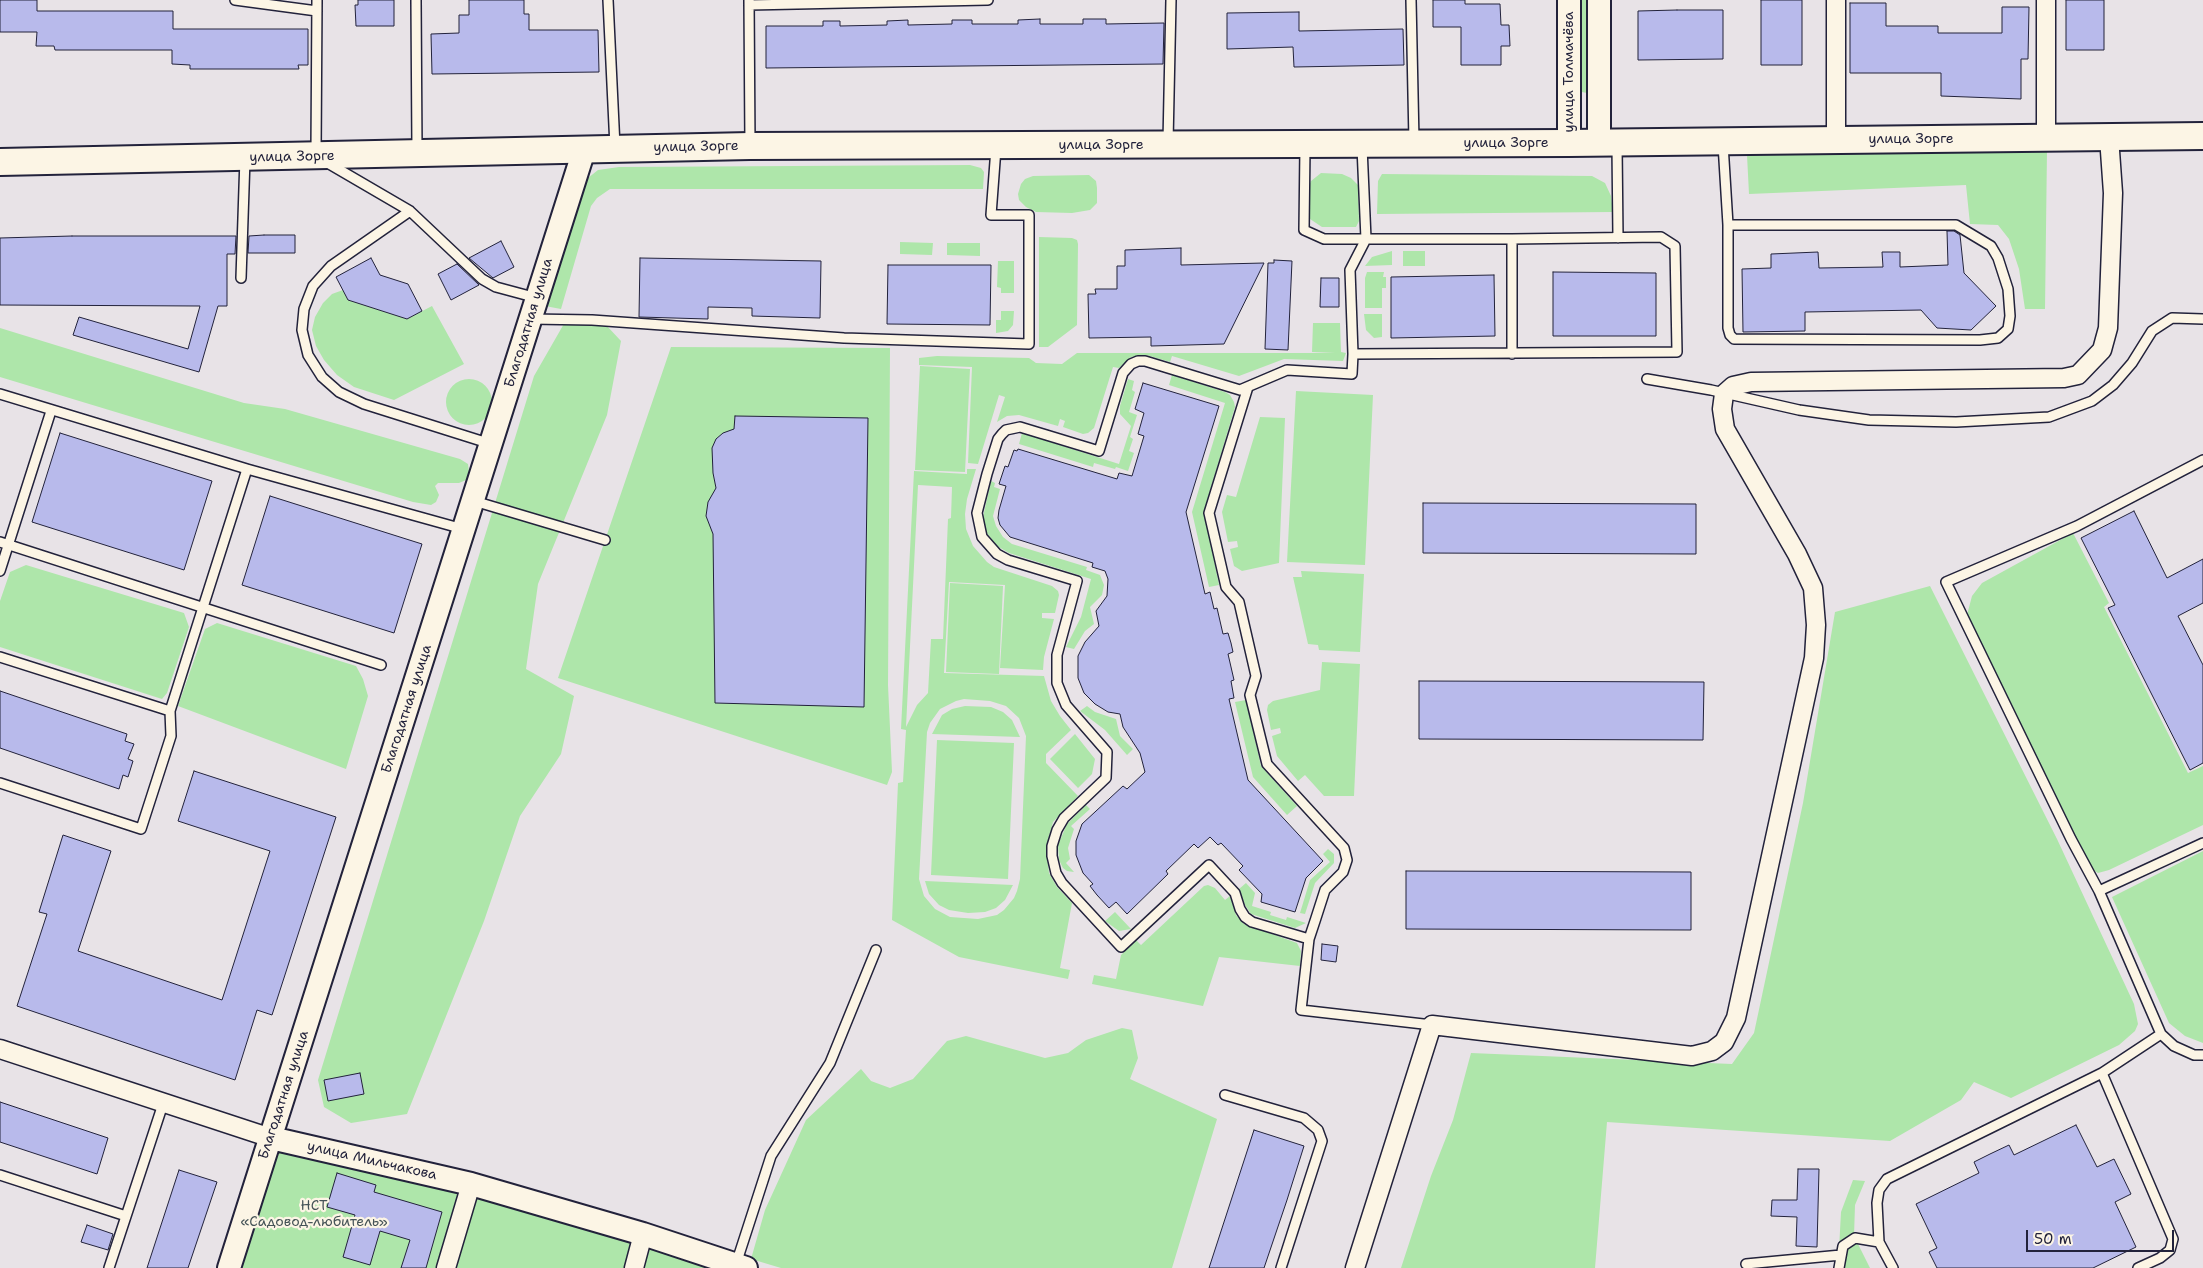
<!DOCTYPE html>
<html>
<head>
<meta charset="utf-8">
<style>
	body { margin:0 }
	#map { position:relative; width:2203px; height:1268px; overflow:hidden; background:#e8e3e7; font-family:"Shantell Sans",sans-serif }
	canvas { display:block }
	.scale { position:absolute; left:2026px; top:1230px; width:148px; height:22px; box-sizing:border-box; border:2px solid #22223b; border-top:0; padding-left:6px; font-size:15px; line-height:18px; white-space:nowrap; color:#22223b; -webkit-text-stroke:4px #fcf5e5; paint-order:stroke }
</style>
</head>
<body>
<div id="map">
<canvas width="2203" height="1268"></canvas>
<div class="scale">50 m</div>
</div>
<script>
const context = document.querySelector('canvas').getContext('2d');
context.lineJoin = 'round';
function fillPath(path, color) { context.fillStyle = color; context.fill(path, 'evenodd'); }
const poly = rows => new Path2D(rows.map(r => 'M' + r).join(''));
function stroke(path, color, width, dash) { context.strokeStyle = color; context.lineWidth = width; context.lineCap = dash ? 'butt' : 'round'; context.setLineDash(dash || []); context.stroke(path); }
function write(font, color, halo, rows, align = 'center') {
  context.font = font + ' "Shantell Sans",sans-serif'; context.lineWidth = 4.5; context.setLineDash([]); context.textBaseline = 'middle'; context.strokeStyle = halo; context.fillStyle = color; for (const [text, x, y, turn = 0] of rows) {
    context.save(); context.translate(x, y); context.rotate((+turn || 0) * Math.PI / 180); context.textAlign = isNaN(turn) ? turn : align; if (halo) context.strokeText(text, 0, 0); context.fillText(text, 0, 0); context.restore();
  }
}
fillPath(poly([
	[1578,0,1589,0,1589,88,1587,93,1582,92,1578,88],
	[2047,150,2045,309,2025,309,2019,269,2009,239,1998,225,1970,224,1966,185,1749,194,1747,155],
	[970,165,981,168,984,172,983,189,610,189,597,198,591,206,561,309,545,306,583,182,598,170,619,167],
	[1321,173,1342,174,1351,178,1358,185,1359,221,1356,227,1322,227,1310,219,1307,213,1308,189,1311,181],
	[1382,174,1592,176,1605,183,1611,196,1613,212,1377,214,1378,181],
	[1089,175,1096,181,1097,188,1097,203,1090,210,1072,213,1036,212,1026,207,1019,200,1018,194,1021,184,1025,179,1033,176],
	[1039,237,1072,238,1077,240,1078,244,1077,325,1048,347,1039,347],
	[900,242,933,243,932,255,900,254],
	[947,243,980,243,980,256,947,255],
	[1392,251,1392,265,1365,266,1372,257],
	[1403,251,1425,251,1425,266,1403,266],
	[998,261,1014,261,1014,293,1001,293,1001,288,997,287],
	[1367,272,1384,272,1383,277,1386,277,1386,288,1382,288,1382,308,1365,308,1365,278],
	[343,290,348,300,407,319,432,306,464,364,394,400,354,387,337,375,324,360,316,346,312,330,315,317,323,303,332,294],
	[1001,311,1014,311,1013,325,1008,331,996,333,996,320,1001,320],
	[1364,314,1382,314,1382,337,1374,338,1366,330],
	[565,322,606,325,621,341,607,415,538,584,526,669,574,696,561,754,520,816,484,921,407,1114,351,1123,324,1107,318,1080,534,376],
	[1313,323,1340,323,1341,352,1346,353,1343,361,1284,359,1239,376,1172,356,1170,362,1146,355,1131,357,1119,368,1113,367,1094,428,1088,433,1083,434,1063,427,1065,421,1060,419,1058,426,1019,415,1007,416,997,422,1005,397,999,395,978,464,968,463,972,367,919,365,919,358,937,356,1029,358,1036,363,1062,364,1077,353,1335,353,1312,352],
	[0,328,244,403,285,409,460,459,468,464,469,472,466,480,459,483,438,483,435,486,439,495,436,502,431,505,413,502,0,377],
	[671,347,890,348,888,685,892,772,887,785,558,678],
	[920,366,970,369,965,472,915,470],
	[1172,375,1225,392,1230,395,1234,402,1235,407,1204,511,1219,585,1209,587,1192,512,1225,403,1169,385],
	'446 402a23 23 0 1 1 46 0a23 23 0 1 1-46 0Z',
	[1128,379,1134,381,1132,390,1135,392,1129,412,1137,415,1130,437,1133,439,1129,451,1134,453,1128,471,1116,467,1115,469,1094,463,1093,467,1019,444,1022,433,1119,464,1131,426,1120,414,1120,406],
	[1296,391,1373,395,1365,565,1287,562],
	[1260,417,1285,418,1279,563,1242,571,1234,566,1230,549,1238,547,1237,541,1228,542,1222,512,1227,495,1236,497],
	[967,469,976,469,967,499,965,514,966,529,973,546,987,562,994,567,1052,586,1058,591,1059,595,1055,613,1042,613,1042,618,1054,619,1044,657,1043,670,1000,668,1005,585,949,582,944,673,1044,676,1051,701,1060,716,1071,730,1046,754,1046,763,1078,796,1053,822,1046,848,1049,873,1057,887,1072,903,1060,968,1070,970,1068,979,959,957,892,920,898,783,903,782,906,730,901,729,914,471,967,474],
	[918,485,952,487,951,518,948,519,943,639,931,639,928,693,917,705,906,727],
	[964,699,990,701,1006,706,1019,718,1026,736,1020,879,1017,891,1014,898,1004,910,997,915,978,919,950,917,935,909,924,896,919,879,927,732,930,723,940,709,956,701],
	[991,481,995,483,994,487,1000,489,993,516,996,526,1003,537,1012,544,1087,567,1086,570,1100,575,1104,585,1102,595,1090,607,1094,624,1085,631,1074,649,1066,647,1081,617,1091,579,1009,553,997,546,986,532,983,517],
	[2073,533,2109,603,2104,607,2188,773,2203,766,2203,825,2109,870,2098,873,2090,868,1968,622,1967,615,1972,596,1982,583],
	[26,565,184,613,189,627,167,693,162,699,0,647,0,601,10,572],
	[1301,571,1364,574,1360,652,1319,650,1318,645,1308,644,1293,577,1302,577],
	[950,583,1003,586,999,674,946,672],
	[1930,586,2057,839,2134,1004,2138,1024,2135,1031,2119,1045,2011,1098,1974,1082,1961,1100,1890,1141,1607,1122,1595,1268,1401,1268,1431,1176,1453,1120,1471,1053,1732,1064,1754,1033,1803,803,1835,612],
	[217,623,356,666,363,679,368,696,346,769,178,706,205,629],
	[1322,662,1360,664,1354,796,1324,796,1305,775,1298,781,1277,756,1272,736,1281,733,1280,728,1271,730,1267,710,1268,705,1273,701,1320,690],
	[1246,700,1261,766,1297,806,1287,815,1253,777,1235,702],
	[965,706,991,707,1003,712,1012,720,1020,737,932,734,942,715,952,709],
	[1087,706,1095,712,1116,719,1120,736,1133,749,1127,755,1105,730,1080,711],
	[1075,734,1095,759,1092,774,1078,788,1050,759],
	[937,740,1014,743,1008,879,931,875],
	[1086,805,1090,809,1071,826,1074,829,1068,848,1070,859,1066,863,1074,872,1067,871,1063,868,1059,860,1058,845,1067,824],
	[1328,849,1334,854,1334,863,1315,883,1305,914,1300,913,1310,880,1330,862,1323,854],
	[2203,851,2203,1043,2185,1036,2169,1023,2112,897],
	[925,881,1013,885,1005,900,996,908,985,912,968,913,949,910,939,905,929,894],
	[1246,883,1255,893,1252,906,1271,912,1270,915,1286,920,1287,917,1306,923,1295,928,1251,914,1245,905,1239,889],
	[1208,885,1215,888,1225,900,1230,896,1236,915,1244,924,1297,943,1301,951,1300,966,1219,957,1203,1006,1092,984,1094,975,1116,979,1121,955,1136,940,1141,945,1204,886],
	[1115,912,1131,929,1119,931,1105,921],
	[1122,1028,1132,1030,1138,1058,1130,1079,1217,1119,1172,1268,781,1268,751,1259,765,1210,806,1120,861,1069,871,1081,890,1088,913,1079,947,1041,966,1036,1045,1058,1068,1053,1086,1040],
	[277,1149,475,1194,713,1268,239,1268],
	[1853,1180,1865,1181,1855,1205,1854,1236,1870,1268,1838,1268,1841,1212]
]), '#aee6aa');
const building = poly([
	[0,0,37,0,37,11,173,11,173,29,308,29,308,65,298,65,299,69,190,69,190,65,172,64,172,50,55,50,54,46,36,46,37,32,0,32,0,0],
	[358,0,394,0,394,26,356,26,355,5,358,5,358,0],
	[469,0,524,0,524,14,529,14,529,30,598,30,599,72,432,74,431,34,459,33,459,15,469,15,469,0],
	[1433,0,1465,0,1465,4,1500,4,1501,25,1509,25,1510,46,1501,46,1501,65,1461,65,1461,27,1433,27,1433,0],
	[1761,0,1802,0,1802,65,1761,65,1761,0],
	[2066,0,2104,0,2104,50,2066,50,2066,0],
	[1850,3,1886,3,1886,26,1938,26,1938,33,2002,33,2002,7,2029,7,2028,59,2021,59,2021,99,1941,96,1941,73,1850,73,1850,3],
	[1677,10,1723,10,1723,59,1638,60,1638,11,1677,10],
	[1299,12,1299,31,1403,29,1404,65,1294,67,1293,47,1227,49,1227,13,1299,12],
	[1040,19,1040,24,1083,24,1083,19,1106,19,1106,24,1164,23,1163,64,766,68,766,26,823,26,823,21,840,21,840,26,887,25,887,21,908,20,908,25,952,24,952,20,972,20,972,24,1018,24,1018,20,1040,19],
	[1947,231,1954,231,1960,235,1964,273,1996,306,1971,330,1937,328,1921,310,1805,312,1805,331,1743,332,1742,269,1771,268,1771,254,1818,252,1819,268,1883,267,1882,252,1900,252,1900,267,1948,265,1947,231],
	[264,235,295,235,295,253,248,253,249,236,264,235],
	[72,236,236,236,235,254,227,254,227,306,218,306,199,372,73,335,79,317,188,349,200,306,0,305,0,238,72,236],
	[501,241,514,267,493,278,469,258,501,241],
	[1181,248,1181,265,1264,263,1224,344,1151,346,1151,337,1089,338,1088,294,1096,294,1095,289,1117,289,1117,266,1125,266,1125,250,1181,248],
	[371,258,380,275,408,284,422,311,407,319,348,300,336,277,371,258],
	[640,258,821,261,820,318,752,316,752,308,708,307,708,319,639,317,640,258],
	[1274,260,1292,261,1288,350,1265,349,1268,263,1274,263,1274,260],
	[457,264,479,285,451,300,438,274,457,264],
	[888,265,991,265,990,325,887,324,888,265],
	[1553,272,1656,273,1656,336,1553,336,1553,272],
	[1494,275,1495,336,1391,338,1391,277,1494,275],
	[1321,278,1339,278,1339,307,1320,307,1321,278],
	[1143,383,1219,406,1186,512,1205,594,1210,592,1214,609,1217,608,1223,634,1228,633,1231,643,1233,652,1228,654,1234,680,1231,681,1234,698,1229,699,1248,780,1323,861,1306,878,1295,912,1261,902,1262,894,1239,870,1243,866,1221,843,1218,845,1210,837,1198,848,1194,844,1166,871,1168,874,1127,914,1116,902,1109,908,1097,895,1090,886,1093,884,1083,873,1076,855,1076,841,1082,824,1123,786,1127,789,1145,772,1140,753,1123,727,1120,714,1108,712,1095,704,1084,693,1078,678,1078,656,1085,642,1099,626,1096,611,1107,596,1108,579,1105,571,1092,567,1093,563,1010,537,1000,525,998,518,999,510,1006,486,999,484,1005,466,1008,467,1014,450,1017,451,1018,449,1117,479,1119,473,1132,476,1144,436,1138,434,1144,413,1135,409,1143,383],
	[735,416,868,418,864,707,715,703,713,534,706,516,708,502,716,488,713,473,712,448,716,439,723,433,734,429,735,416],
	[60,433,212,481,184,570,32,522,60,433],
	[270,496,422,544,394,633,242,585,270,496],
	[1423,503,1696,504,1696,554,1423,553,1423,503],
	[2134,511,2167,578,2203,559,2203,603,2178,616,2203,665,2203,763,2190,770,2108,608,2115,605,2081,538,2134,511],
	[1419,681,1704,682,1703,740,1419,739,1419,681],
	[0,691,127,734,125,741,134,744,128,759,133,761,128,777,123,775,119,789,0,748,0,691],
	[194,771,336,817,272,1015,257,1010,235,1080,17,1006,47,914,39,912,63,835,111,851,78,951,222,1000,270,851,178,821,194,771],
	[1406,871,1691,872,1691,930,1406,929,1406,871],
	[1322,944,1338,946,1336,962,1321,960,1322,944],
	[360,1073,364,1094,328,1101,324,1080,360,1073],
	[0,1102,108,1138,97,1174,0,1142,0,1102],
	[2076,1125,2097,1167,2114,1159,2131,1194,2115,1202,2136,1247,2093,1268,1937,1268,1929,1252,1937,1248,1916,1204,1979,1173,1974,1162,1990,1154,2009,1145,2014,1155,2076,1125],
	[1254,1130,1304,1146,1287,1200,1264,1268,1209,1268,1254,1130],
	[1798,1169,1819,1169,1817,1247,1796,1246,1797,1217,1771,1216,1772,1200,1797,1200,1798,1169],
	[179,1170,217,1182,188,1268,147,1268,179,1170],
	[337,1173,376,1185,374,1192,442,1212,426,1268,401,1268,410,1240,380,1231,370,1265,343,1257,355,1215,327,1207,337,1173],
	[87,1225,113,1234,108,1250,81,1242,87,1225]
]);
fillPath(building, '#b8baeb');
stroke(building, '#22223b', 1);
const service = poly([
	[235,0,317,11],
	[416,0,417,150],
	[608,0,615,147],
	[749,0,750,145],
	[1411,0,1414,141],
	[749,5,988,0],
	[1168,142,1171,0],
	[1723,144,1728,225,1728,328,1730,335,1734,339,1980,340,1998,338,2008,329,2010,316,2008,289,1998,258,1991,246,1956,225,1728,225],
	[1617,146,1618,238],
	[1305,147,1304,230,1324,239,1512,239,1661,237,1675,246,1677,352,1353,354,1350,270,1366,239,1362,147],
	[316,152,317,0],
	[326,162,410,211,482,279,496,287,537,298],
	[410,211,331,266,313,286,304,309,302,330,308,355,322,377,339,392,364,404,491,444],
	[1512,239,1512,354],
	[241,278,245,158],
	[531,319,592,320,844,338,1029,344,1029,215,991,215,996,148],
	[1647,379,1711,390,1799,410,1869,420,1956,422,2049,417,2092,401,2113,385,2132,363,2152,331,2172,318,2203,319],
	[1248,387,1209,513,1226,587,1239,602,1256,676,1250,695,1267,764,1344,848,1347,860,1343,872,1325,890,1315,921,1309,939,1301,1010,1432,1025],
	[0,394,247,469,463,529],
	[474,501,605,540],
	[0,542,381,665],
	[0,571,51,411],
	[0,657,170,711,171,736,141,829,0,783],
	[170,711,247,469],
	[2099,891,2203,843],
	[1309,939,1252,922,1245,917,1240,909,1235,893,1209,865,1121,947,1062,883,1056,873,1052,856,1052,846,1057,830,1064,818,1106,778,1107,752,1066,705,1057,683,1057,655,1077,581,1008,560,997,554,982,537,977,513,987,474,998,439,1002,434,1006,430,1020,427,1099,451,1123,373,1131,364,1138,361,1145,361,1240,390,1287,370,1352,374,1353,354],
	[2161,1034,2099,891,2071,839,1946,582,2077,526,2203,460],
	[2102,1073,2161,1034,2174,1046,2194,1055,2203,1055],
	[1225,1095,1304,1118,1318,1130,1322,1141,1281,1268],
	[0,1175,126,1216],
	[736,1264,771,1156,830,1063,876,950],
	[1746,1264,1841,1255],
	[109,1268,163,1104],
	[1839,1268,1843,1246,1855,1238,1879,1242],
	[1893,1268,1879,1242,1877,1203,1879,1190,1887,1179,2102,1073,2173,1239,2170,1250,2160,1258,2138,1268]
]);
const minor = poly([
	[1836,0,1836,140],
	[2046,0,2046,138],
	[0,1049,271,1138],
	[446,1268,471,1184],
	[634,1268,643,1234],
	[1355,1268,1432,1025,1692,1056,1712,1051,1724,1042,1736,1018,1814,658,1816,625,1813,588,1797,554,1725,429,1722,409,1724,394,1733,386,1751,382,2064,378,2078,375,2102,350,2108,328,2113,193,2109,137]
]);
const tertiary = poly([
	[1569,143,1569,0],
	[1599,143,1599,0],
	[271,1138,471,1184,643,1234,746,1268],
	[229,1268,584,150]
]);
const secondary = poly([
	[0,162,750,146,1569,143,2203,136]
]);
stroke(service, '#22223b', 12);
stroke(minor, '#22223b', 21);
stroke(tertiary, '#22223b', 26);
stroke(secondary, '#22223b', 30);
stroke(service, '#fcf5e5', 9);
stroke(minor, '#fcf5e5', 18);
stroke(tertiary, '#fcf5e5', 22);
stroke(secondary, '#fcf5e5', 26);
write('14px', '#22223b', '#fcf5e5', [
	["улица Толмачёва",1569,72,-90],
	["улица Зорге",1911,139],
	["улица Зорге",1506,143],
	["улица Зорге",1101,145],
	["улица Зорге",696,147,-1],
	["улица Зорге",292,157,-1],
	["Благодатная улица",529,323,-73],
	["Благодатная улица",407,709,-72],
	["Благодатная улица",284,1095,-72],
	["улица Мильчакова",372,1161,13]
]);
write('14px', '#455357', '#fcf5e5', [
	["НСТ",314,1206],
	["«Садовод-любитель»",314,1222]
]);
</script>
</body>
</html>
